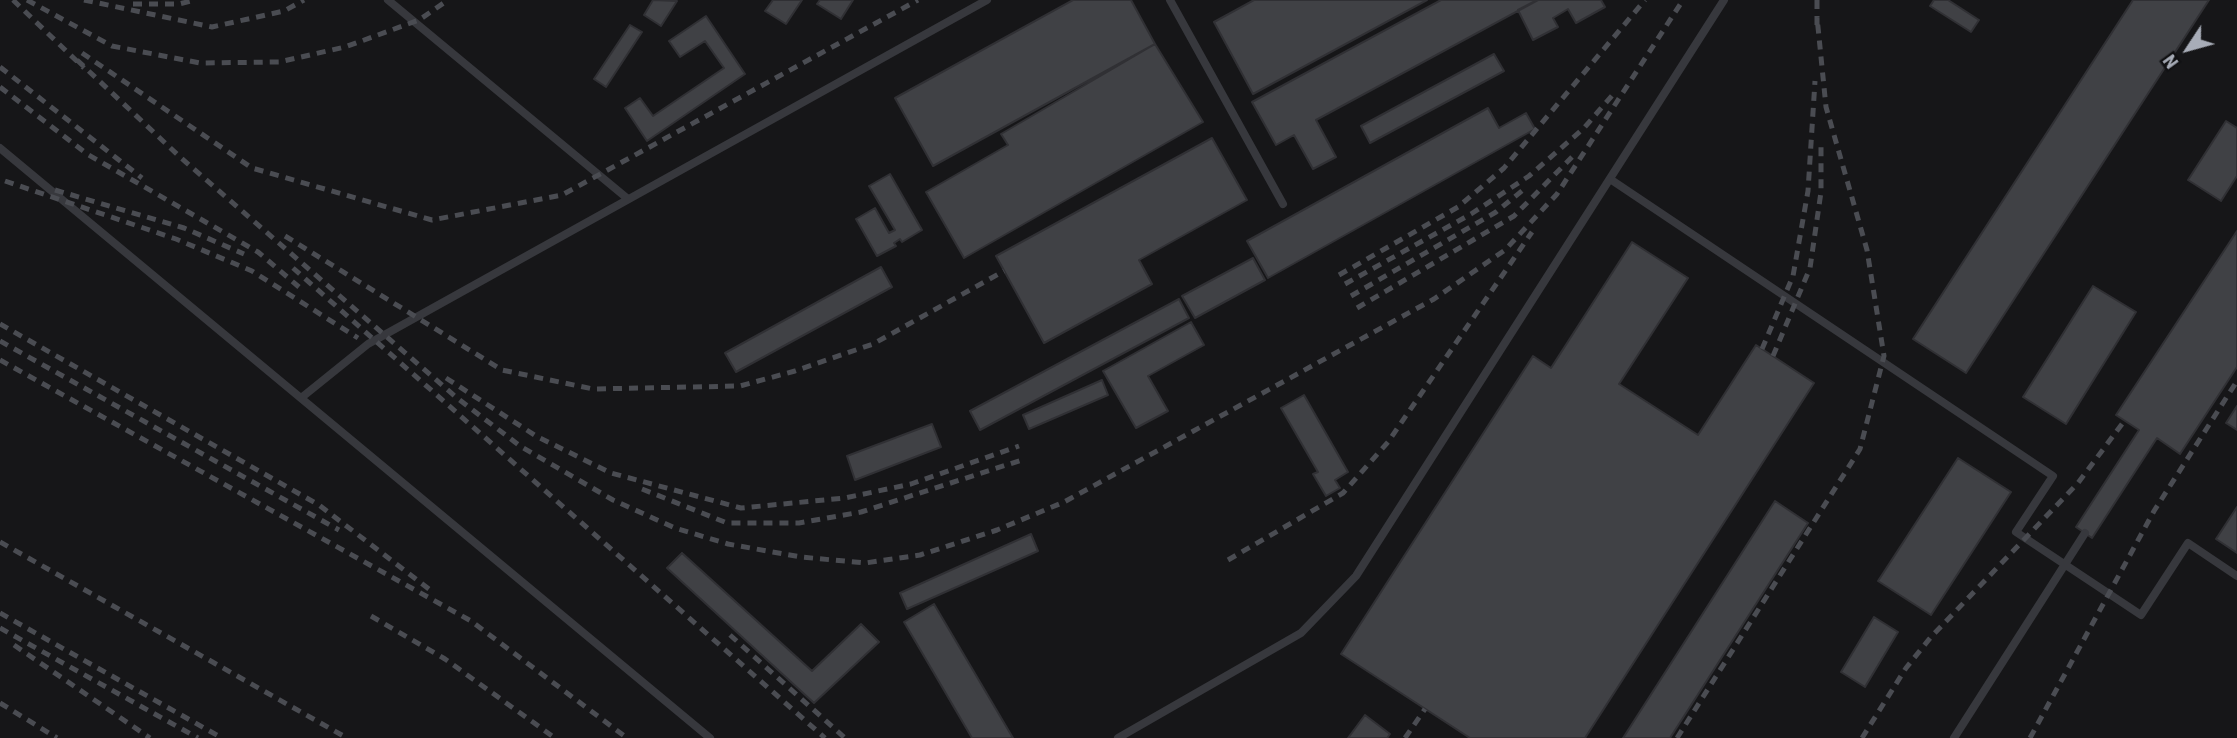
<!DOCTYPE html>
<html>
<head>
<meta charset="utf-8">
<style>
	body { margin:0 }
	#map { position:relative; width:2237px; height:738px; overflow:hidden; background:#161618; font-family:"Roboto Condensed",sans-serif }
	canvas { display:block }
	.north { position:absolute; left:2153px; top:14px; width:70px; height:70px; -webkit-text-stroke:5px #111113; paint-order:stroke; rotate:234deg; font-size:19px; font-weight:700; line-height:28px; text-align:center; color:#a8adb8 }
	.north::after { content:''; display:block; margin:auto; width:24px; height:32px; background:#a8adb8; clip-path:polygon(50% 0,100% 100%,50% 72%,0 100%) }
</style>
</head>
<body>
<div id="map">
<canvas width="2237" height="738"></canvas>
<div class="north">N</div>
</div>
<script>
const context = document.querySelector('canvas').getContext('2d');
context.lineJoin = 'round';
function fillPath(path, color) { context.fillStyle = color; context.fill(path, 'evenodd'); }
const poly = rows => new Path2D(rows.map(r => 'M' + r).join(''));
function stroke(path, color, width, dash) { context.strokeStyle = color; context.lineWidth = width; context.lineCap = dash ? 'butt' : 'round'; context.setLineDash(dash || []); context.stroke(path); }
const building = poly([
	[653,0,677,1,661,26,644,15,653,0],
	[773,0,802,0,786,24,765,11,773,0],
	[820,0,853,0,841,19,817,4,820,0],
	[1073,0,1131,0,1155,44,933,166,895,98,1073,0],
	[1254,0,1427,0,1253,94,1214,22,1254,0],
	[1441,0,1538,0,1316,120,1336,157,1313,169,1294,135,1276,145,1252,102,1441,0],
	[1537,0,1601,0,1605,7,1576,23,1568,9,1553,18,1558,27,1533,40,1518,10,1537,0],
	[1934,0,1948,0,1979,20,1971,32,1930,6,1934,0],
	[2133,0,2209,0,1966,373,1913,339,2133,0],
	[706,16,745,74,647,141,625,108,640,98,653,116,724,68,705,41,680,57,669,41,706,16],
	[630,25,642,32,606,87,594,79,630,25],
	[1155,44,1203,122,964,258,926,192,1008,145,1001,134,1155,44],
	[1494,54,1504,71,1370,143,1361,126,1494,54],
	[1488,108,1499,128,1526,113,1535,129,1268,278,1247,241,1488,108],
	[2226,121,2237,128,2237,176,2221,201,2188,180,2226,121],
	[1212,138,1247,200,1139,260,1152,284,1044,343,996,256,1212,138],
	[890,174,922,230,902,242,900,239,894,243,896,246,877,256,856,219,875,208,889,233,895,230,869,186,890,174],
	[2237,231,2237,367,2180,454,2157,438,2092,538,2076,527,2139,430,2116,415,2237,231],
	[1632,242,1688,278,1619,384,1698,435,1756,345,1814,383,1585,738,1470,738,1341,654,1533,356,1551,368,1632,242],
	[1253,258,1265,280,1195,318,1182,296,1253,258],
	[881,267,892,287,736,372,725,353,881,267],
	[2093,286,2136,312,2066,424,2023,397,2093,286],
	[1179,299,1189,318,980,430,970,411,1179,299],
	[1191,322,1204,345,1148,376,1168,411,1136,428,1103,371,1191,322],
	[1102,380,1108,395,1029,429,1023,415,1102,380],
	[1304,395,1348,472,1335,480,1340,488,1326,496,1313,474,1318,472,1281,408,1304,395],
	[2237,406,2237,430,2226,423,2237,406],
	[932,424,941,447,855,480,847,456,932,424],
	[1958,458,2011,492,1931,615,1878,581,1958,458],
	[1775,501,1808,523,1670,738,1623,738,1775,501],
	[2237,507,2237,553,2216,539,2237,507],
	[1031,534,1038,551,907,609,900,593,1031,534],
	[682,553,812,671,861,624,879,642,814,703,667,568,682,553],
	[934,604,1013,738,972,738,904,622,934,604],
	[1874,617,1898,632,1865,687,1841,672,1874,617],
	[1365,715,1390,734,1387,738,1348,738,1365,715]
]);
fillPath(building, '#404145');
stroke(building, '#303034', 2);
stroke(poly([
	[388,0,628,199],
	[1170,0,1283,204],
	[0,148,710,738],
	[1610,179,2053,476,2016,532,2141,615,2188,543,2237,576],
	[301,398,368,344,987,0],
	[1118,738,1301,633,1356,576,1724,0],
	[1954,738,2085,533]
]), '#37383d', 8);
stroke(poly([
	[13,0,84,68],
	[27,0,112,46,200,63,279,62,345,47,419,20,448,0],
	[84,0,212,27,284,11,304,0],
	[1817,0,1817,25],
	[133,4,179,4,195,0],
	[82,53,252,168,432,220,562,195,918,0],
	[77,60,180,157,457,398,520,446,613,500,675,528,728,544,801,557,865,563,920,555,997,530,1064,502,1434,299,1505,250,1557,194,1683,0],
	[0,67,142,178],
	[0,87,87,154,258,252,299,287],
	[5,181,176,239,252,271,358,338],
	[55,190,184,228,244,254],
	[285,236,502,370,593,389,740,386,795,371,873,344,1004,271],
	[293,268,825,738],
	[1339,275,1458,207,1504,168,1645,0],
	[1345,284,1471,214,1529,176,1584,128,1616,91],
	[1351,296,1496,212,1523,190],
	[1357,308,1514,216,1572,157],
	[0,324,319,505,429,589],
	[0,341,339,530],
	[1762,349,1793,276,1808,191,1815,81],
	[1773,356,1810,268,1821,192,1821,144],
	[0,360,471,621,627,738],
	[446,378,536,436,611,473,741,508,845,498,911,484,1019,446],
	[642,489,727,523,799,523,861,512,1025,459],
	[0,542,347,738],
	[1228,560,1343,493,1388,442,1532,232],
	[0,613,222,738],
	[371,616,445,659,555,738],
	[0,628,198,738],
	[730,635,845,738],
	[14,645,150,738],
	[0,703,57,738],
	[1405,738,1425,709],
	[1677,738,1860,449,1884,356,1867,250,1826,107,1817,17],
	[1862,738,1906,668,1931,637,2078,483,2125,420],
	[2030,738,2154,511,2237,381]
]), '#4a4c52', 5, [9, 7]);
</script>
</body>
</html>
